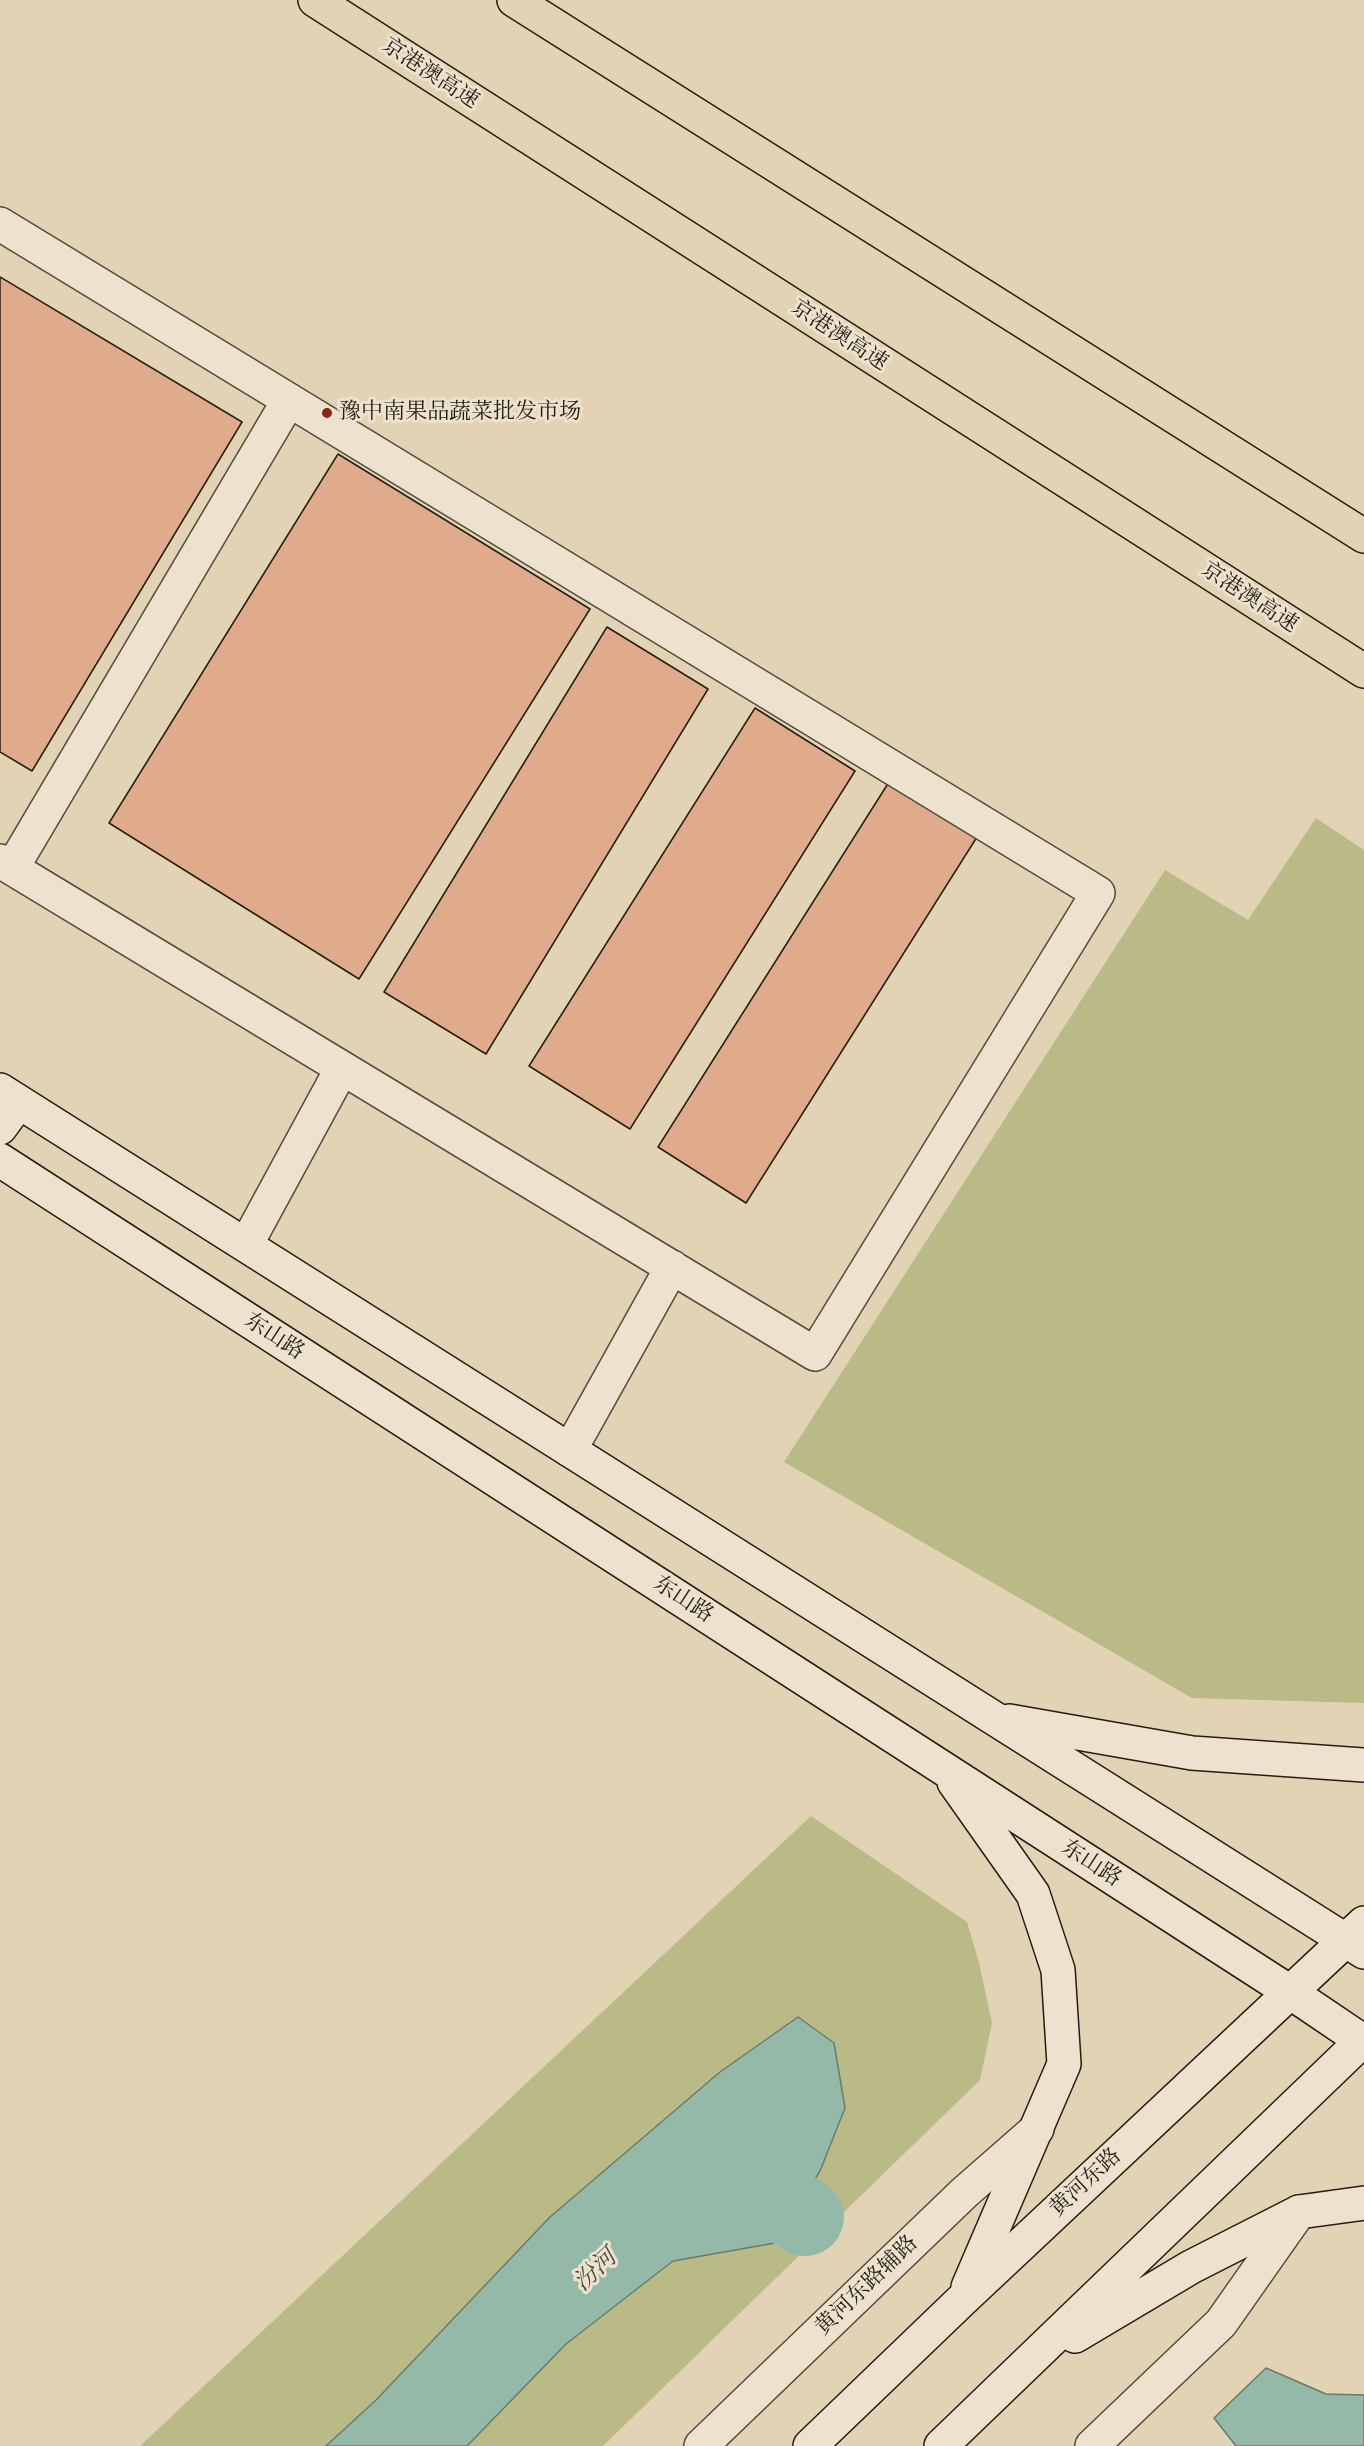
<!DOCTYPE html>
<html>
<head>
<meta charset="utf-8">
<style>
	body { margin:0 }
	canvas { display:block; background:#e1d3b4 }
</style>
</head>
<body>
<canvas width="1364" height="2446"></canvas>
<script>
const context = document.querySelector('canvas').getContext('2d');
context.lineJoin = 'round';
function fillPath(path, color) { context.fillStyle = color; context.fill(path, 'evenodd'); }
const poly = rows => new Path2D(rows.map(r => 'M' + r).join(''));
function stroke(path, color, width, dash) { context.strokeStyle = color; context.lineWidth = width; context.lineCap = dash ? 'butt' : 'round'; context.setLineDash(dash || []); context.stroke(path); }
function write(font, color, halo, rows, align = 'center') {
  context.font = font + ' "IM FELL French Canon","Noto Serif SC",serif'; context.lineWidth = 6; context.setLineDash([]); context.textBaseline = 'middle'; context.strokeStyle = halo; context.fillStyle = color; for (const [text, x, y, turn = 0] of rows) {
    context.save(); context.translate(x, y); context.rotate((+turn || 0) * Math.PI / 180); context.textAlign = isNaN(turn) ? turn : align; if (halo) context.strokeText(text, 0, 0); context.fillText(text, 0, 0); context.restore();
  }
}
fillPath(poly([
	[1316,818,1364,850,1364,1703,1192,1698,784,1462,1165,870,1248,920],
	[811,1816,967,1922,979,1963,992,2023,980,2080,603,2446,140,2446]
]), '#baba87');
const water = poly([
	[798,2017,834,2043,845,2108,820,2171,775,2243,673,2261,566,2344,467,2446,326,2446,376,2400,550,2217,720,2072,798,2017],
	[1266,2368,1326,2394,1364,2395,1364,2446,1236,2446,1214,2418,1266,2368]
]);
fillPath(water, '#95b9a9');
stroke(water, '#697b6d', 1.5);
stroke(poly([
	[701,2185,735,2174,805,2217]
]), '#95b9a9', 78);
const building = poly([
	[0,277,242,422,32,771,0,752,0,277],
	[338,454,590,609,359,979,109,823,338,454],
	[607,627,708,689,486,1054,384,992,607,627],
	[755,708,855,771,630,1129,529,1066,755,708],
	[889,782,977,837,746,1203,658,1147,889,782]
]);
fillPath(building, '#e0ab8a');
stroke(building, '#261d13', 1.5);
const street = poly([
	[0,224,1098,893,815,1354,0,861],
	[12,868,289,400],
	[246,1245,342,1068],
	[570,1450,672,1267],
	[701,2446,964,2193,1037,2129],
	[1092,2446,1221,2323,1299,2212]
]);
const secondary = poly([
	[0,1090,1364,1952],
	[0,1128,19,1102],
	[0,1160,1290,1992,1364,2042],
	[1009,1721,1192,1753,1364,1765],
	[954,1782,1033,1894,1058,1970,1064,2064,968,2287],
	[1075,2336,1191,2267,1299,2212,1364,2203],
	[810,2446,962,2300,1364,1923],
	[941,2446,1364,2039]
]);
const highway = poly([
	[315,0,1364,671],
	[514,0,1364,536]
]);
stroke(street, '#554a3b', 36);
stroke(secondary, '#261d13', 36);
stroke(highway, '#261d13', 36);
stroke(street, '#ece2ce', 33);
stroke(secondary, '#ece2ce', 33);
stroke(highway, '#e1d3b4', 33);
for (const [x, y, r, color] of [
	[327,413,6,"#8f2418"]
]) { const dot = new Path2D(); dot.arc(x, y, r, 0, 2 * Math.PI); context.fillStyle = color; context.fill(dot); stroke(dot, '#ece2ce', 2); }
write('22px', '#261d13', '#ece2ce', [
	["京港澳高速",430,74,33],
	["京港澳高速",839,336,33],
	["京港澳高速",1249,598,33],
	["东山路",274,1337,33],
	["东山路",683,1600,33],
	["东山路",1091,1864,33],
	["黄河东路",1086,2183,-43],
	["黄河东路辅路",867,2286,-44]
]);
write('22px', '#261d13', '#ece2ce', [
	["豫中南果品蔬菜批发市场",339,413]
], 'left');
write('italic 24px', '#474c40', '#ece2ce', [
	["汾河",596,2271,-43]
]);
</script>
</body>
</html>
